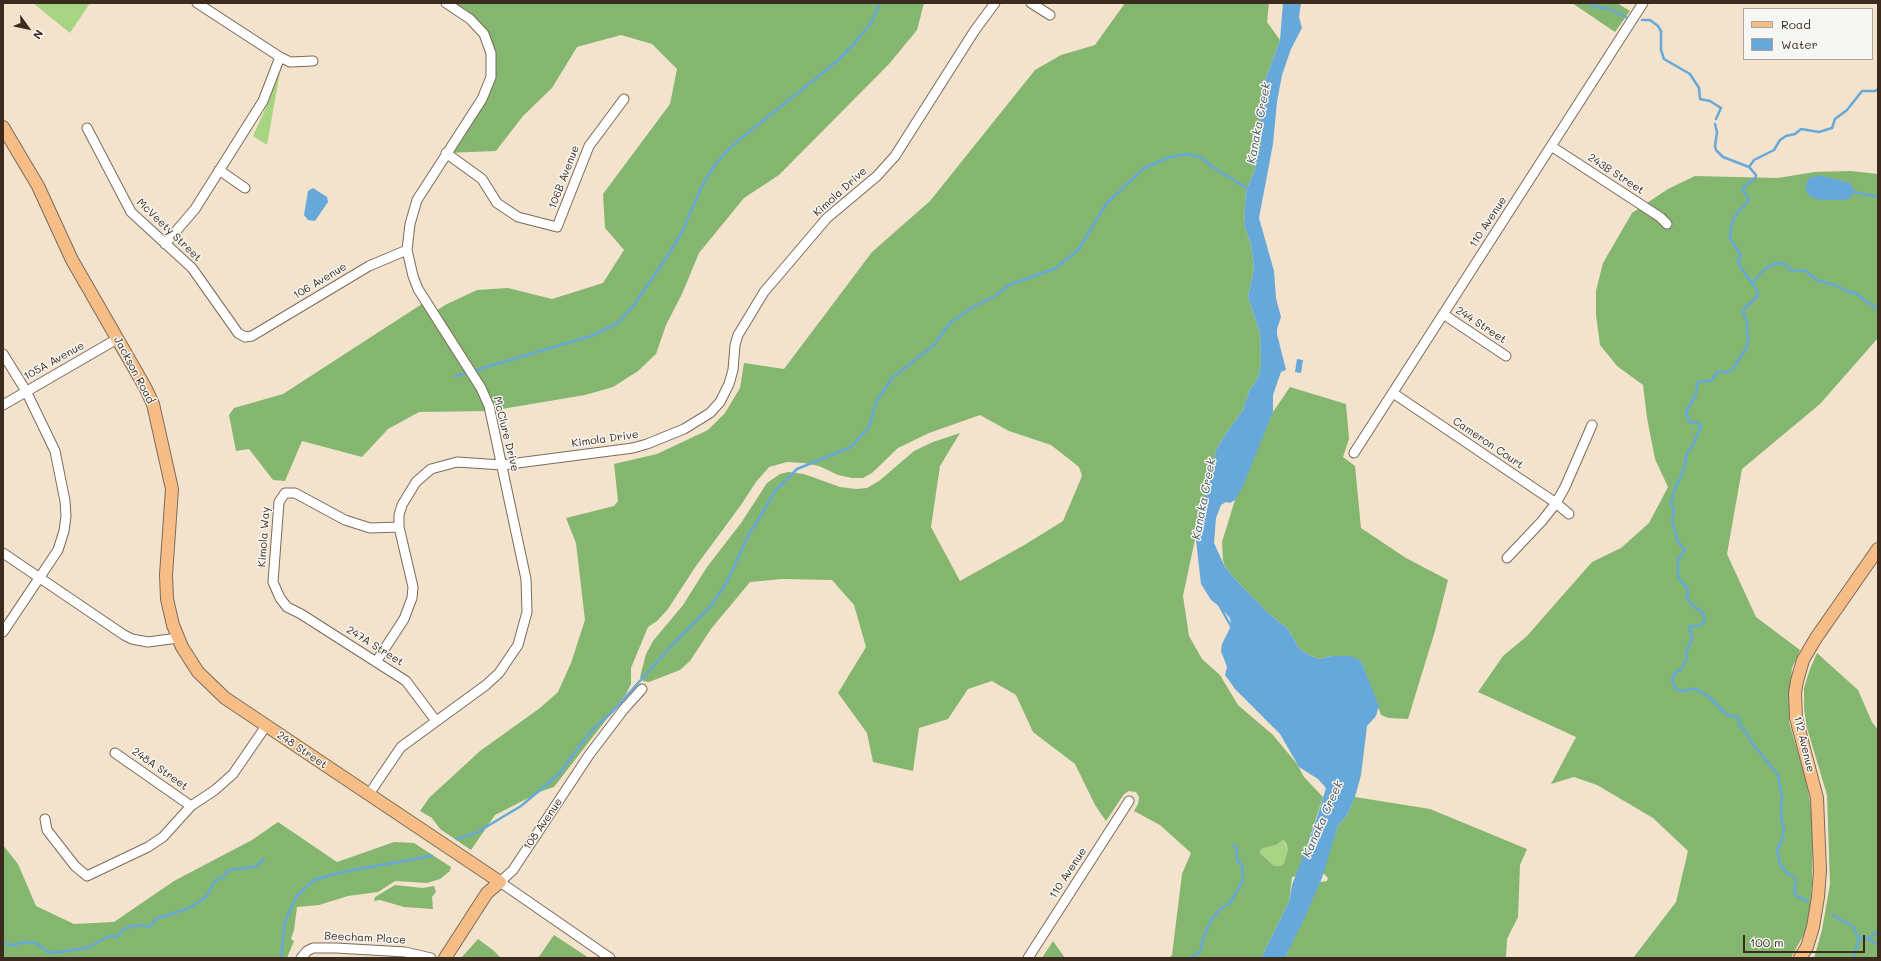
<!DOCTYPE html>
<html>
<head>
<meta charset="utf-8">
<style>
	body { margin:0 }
	#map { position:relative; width:1881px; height:961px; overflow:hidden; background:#f3e3cc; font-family:Mali,sans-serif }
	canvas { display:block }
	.frame { position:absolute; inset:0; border:4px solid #3b2a1e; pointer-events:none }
	.legend { position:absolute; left:1743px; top:8px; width:130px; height:52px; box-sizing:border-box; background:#f6f6f2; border:1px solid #aba49d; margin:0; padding:5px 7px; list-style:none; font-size:12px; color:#3b2a1e }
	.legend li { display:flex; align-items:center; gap:8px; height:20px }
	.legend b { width:20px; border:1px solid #aba49d }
	.north { position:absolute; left:8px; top:8px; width:40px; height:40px; -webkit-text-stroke:3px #f6f6f2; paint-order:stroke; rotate:123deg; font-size:11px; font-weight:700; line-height:16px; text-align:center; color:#3b2a1e }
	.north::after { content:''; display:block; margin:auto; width:14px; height:18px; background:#3b2a1e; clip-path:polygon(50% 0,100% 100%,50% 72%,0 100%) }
	.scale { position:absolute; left:1743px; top:935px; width:122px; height:18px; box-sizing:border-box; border:2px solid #3b2a1e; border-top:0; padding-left:5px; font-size:12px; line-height:14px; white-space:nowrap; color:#3b2a1e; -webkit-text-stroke:3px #f6f6f2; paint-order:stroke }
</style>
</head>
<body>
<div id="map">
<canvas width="1881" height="961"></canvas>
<div class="frame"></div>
<ul class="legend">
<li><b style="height:5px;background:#f6be86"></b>Road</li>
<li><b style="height:11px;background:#66a8da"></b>Water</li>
</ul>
<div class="north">N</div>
<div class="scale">100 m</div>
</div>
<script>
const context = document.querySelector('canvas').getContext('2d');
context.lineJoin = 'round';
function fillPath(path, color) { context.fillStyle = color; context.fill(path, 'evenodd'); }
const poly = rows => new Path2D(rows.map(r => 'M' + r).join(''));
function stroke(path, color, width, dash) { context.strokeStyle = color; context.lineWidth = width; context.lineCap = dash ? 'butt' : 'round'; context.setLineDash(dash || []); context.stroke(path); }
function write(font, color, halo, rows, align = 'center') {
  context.font = font + ' Mali,sans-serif'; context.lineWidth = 3; context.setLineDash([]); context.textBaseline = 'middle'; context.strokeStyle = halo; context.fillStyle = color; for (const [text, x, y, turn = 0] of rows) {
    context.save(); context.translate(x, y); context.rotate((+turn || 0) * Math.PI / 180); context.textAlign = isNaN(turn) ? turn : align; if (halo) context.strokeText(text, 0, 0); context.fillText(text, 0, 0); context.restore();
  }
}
fillPath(poly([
	[33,3,90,3,70,33],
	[281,66,267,145,253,136,268,103],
	[1283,840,1288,849,1284,863,1281,866,1274,866,1260,853,1261,849,1276,845]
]), '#a7d481');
fillPath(poly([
	[446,3,924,3,917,30,889,64,779,175,744,198,699,253,682,294,666,325,656,354,638,371,613,387,585,395,490,411,419,412,388,429,362,457,302,441,285,481,273,480,249,449,236,451,229,415,234,408,283,394,425,302,433,313,445,305,477,290,508,288,552,299,603,283,624,250,605,228,603,194,670,104,677,69,652,44,621,35,577,47,552,88,523,116,496,151,446,153,490,82,485,36],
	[1125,3,1269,3,1267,22,1280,40,1266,78,1260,117,1261,144,1254,172,1246,191,1244,224,1251,245,1254,268,1248,297,1260,334,1261,363,1258,378,1249,391,1243,410,1225,435,1216,450,1200,516,1183,596,1189,636,1202,659,1220,675,1238,705,1273,735,1297,764,1304,777,1323,797,1305,852,1296,876,1292,877,1289,902,1261,958,1169,958,1172,955,1182,874,1191,853,1160,825,1134,811,1138,804,1139,797,1136,792,1129,791,1124,794,1106,821,1095,805,1075,764,1033,732,1016,695,992,681,968,689,948,719,919,728,913,771,873,762,867,733,838,693,866,647,854,605,832,580,782,579,750,582,711,629,690,661,680,670,649,682,643,681,640,677,646,654,653,641,683,605,707,567,741,523,767,483,780,474,788,472,804,474,840,487,856,489,867,488,879,481,914,451,933,442,960,433,940,466,931,527,960,581,1026,544,1063,521,1082,476,1079,467,1051,445,1009,431,980,415,929,433,898,448,872,473,863,478,852,478,838,475,819,466,803,463,787,462,769,467,756,482,741,505,696,566,668,609,657,621,648,627,631,668,631,684,626,694,554,787,542,791,495,815,471,850,440,829,432,818,420,811,429,798,480,751,540,708,558,692,571,663,585,620,576,543,566,518,614,506,618,501,614,464,657,454,708,430,725,413,740,388,744,363,784,369,872,252,930,201,1035,70,1061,55,1095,45],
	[1283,840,1286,843,1288,849,1284,863,1281,866,1274,866,1260,853,1261,849,1276,845],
	[1572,3,1617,3,1630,11,1615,32],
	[1851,171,1878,174,1878,338,1820,404,1742,469,1727,554,1756,617,1800,650,1792,668,1789,696,1789,722,1806,780,1810,802,1813,829,1812,884,1810,908,1805,932,1791,958,1633,958,1676,902,1688,851,1653,818,1597,785,1574,777,1551,784,1576,737,1478,692,1503,656,1527,636,1592,562,1621,548,1649,523,1668,487,1655,459,1647,418,1643,385,1617,366,1600,345,1596,315,1596,291,1603,263,1632,213,1668,189,1695,176,1778,178,1814,172],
	[1290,387,1346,404,1349,439,1343,457,1355,466,1361,528,1406,558,1448,580,1435,631,1408,719,1389,718,1381,715,1361,661,1332,656,1319,659,1307,654,1299,648,1288,629,1267,612,1235,579,1225,567,1223,560,1222,542,1235,500,1273,412],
	[1817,653,1858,690,1872,722,1878,730,1878,958,1814,958,1822,930,1830,884,1827,795,1807,728,1804,709,1804,688,1810,669],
	[1355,797,1430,809,1527,849,1520,865,1518,917,1507,939,1506,958,1285,958,1320,882,1327,881,1328,878,1323,873,1323,868,1338,826,1347,815],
	[278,822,337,862,394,842,414,843,451,867,450,871,440,879,427,883,395,881,378,892,348,896,319,905,297,907,294,930,291,939,294,941,287,958,3,958,3,845,18,864,36,906,74,924,114,922,174,881,252,840],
	[395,885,423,888,434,886,436,892,432,897,433,909,404,907,380,900,374,901,375,897],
	[554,935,589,958,538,958],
	[478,939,493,950,501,958,461,958],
	[1053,941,1065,958,1066,958,1042,958]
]), '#85b66f');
fillPath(poly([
	[1283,3,1301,3,1299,17,1302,28,1291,49,1282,75,1277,102,1273,144,1259,218,1274,271,1276,298,1281,317,1277,329,1277,334,1286,370,1281,372,1273,395,1273,412,1243,486,1235,500,1230,503,1226,502,1221,505,1216,518,1214,543,1225,567,1235,579,1267,612,1288,629,1299,648,1307,654,1319,659,1332,656,1351,656,1361,661,1379,706,1376,716,1367,726,1361,775,1355,797,1347,815,1338,826,1322,878,1306,915,1285,958,1261,958,1289,902,1292,885,1314,827,1326,788,1318,779,1299,767,1280,734,1235,689,1225,675,1227,667,1221,651,1222,644,1231,626,1230,618,1220,607,1211,600,1201,584,1196,540,1200,516,1216,450,1225,435,1243,410,1249,391,1258,378,1261,363,1260,334,1248,297,1254,268,1251,245,1244,224,1246,191,1254,172,1261,144,1260,117,1261,97,1266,78,1280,40],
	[1819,175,1850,183,1854,190,1853,194,1847,200,1820,200,1811,197,1806,191,1806,185,1809,178],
	[313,188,327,197,328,202,315,221,308,220,304,215,308,191],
	[1297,359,1303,360,1301,373,1295,372]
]), '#66a8da');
stroke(poly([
	[1589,3,1593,6,1610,9,1626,17],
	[1642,20,1650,20,1658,26,1661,31,1661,50,1664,59,1690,74,1699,88,1700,99,1710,101,1721,108,1716,119],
	[1715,124,1717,132,1715,146,1716,150,1723,157,1749,167,1756,175,1756,177,1744,187,1743,191,1748,197,1748,201,1734,217,1730,232,1730,238,1741,256,1738,260,1740,266,1756,289,1758,296,1744,309,1743,314,1747,321,1748,345,1732,370,1728,372,1717,372,1711,381,1700,381,1697,384,1696,395,1686,412,1689,421,1691,423,1697,422,1701,426,1692,447,1687,453,1684,469,1675,489,1671,502,1674,511,1672,520,1678,542,1685,550,1678,560,1678,577,1688,589,1687,597,1690,603,1704,614,1704,622,1700,625,1689,627,1692,636,1690,644,1686,651,1687,658,1681,669,1674,674,1672,682,1677,690,1684,691,1689,689,1696,689,1708,696,1726,714,1739,718,1739,725,1747,733,1751,742,1779,776,1779,784,1782,793,1781,819,1784,827,1781,843,1777,849,1780,864,1786,872,1795,878,1796,882,1794,892,1798,897,1808,901],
	[1749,167,1754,160,1774,150,1780,140,1786,136,1795,134,1801,129,1819,132,1832,128,1835,119,1847,110,1862,91,1875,91,1878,89],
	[1854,192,1878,197],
	[1752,283,1766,268,1777,263,1785,264,1791,270,1806,271,1816,280,1835,285,1847,291,1857,294,1874,307,1878,308],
	[456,376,591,336,618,323,634,305,666,258,681,234,702,186,716,163,734,144,835,63,853,45,871,23,880,3],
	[1218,603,1233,630],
	[457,839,476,833,521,806,559,774,590,732,613,711,673,644,710,607,727,582,748,536,776,490,797,469,851,447,869,427,876,402,892,378,934,345,950,323,973,307,995,296,1009,285,1056,268,1079,249,1106,204,1144,168,1170,157,1188,154,1202,158,1212,167,1249,189],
	[306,887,314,880,342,872,432,856],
	[1833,915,1852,926,1856,932,1859,939,1853,958],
	[1859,939,1868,939,1878,945],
	[1868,939,1878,931],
	[3,943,12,945,28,942,36,943,47,951,53,953,87,948,107,937,118,936,124,929,137,925,149,927,156,919,187,909,202,900,208,894,214,882,224,876,229,870,255,867,264,859],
	[281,958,285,922,296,897,304,889],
	[1173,958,1178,958],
	[1190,958,1200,952,1203,939,1212,918,1216,915,1220,909,1229,904,1240,887,1243,879,1242,865,1237,860,1237,849,1234,845]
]), '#66a8da', 2.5);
const minor = poly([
	[197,3,280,57,290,62,313,61],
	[1031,3,1050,15],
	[87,128,131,212,192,268,238,333,245,337,252,336,369,266,407,250],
	[1551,146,1660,217,1667,224],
	[446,153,482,179,497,203,518,217,557,227,589,146,624,99],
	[219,170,245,188],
	[165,244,195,209,263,101,280,57],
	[1443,314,1506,356],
	[3,354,26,391,55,451,65,501,66,516,64,531,58,550,3,632],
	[1393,393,1556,503,1569,514],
	[3,405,117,339],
	[1354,453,1643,3],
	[399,527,370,528,345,520,295,493,285,493,279,502,273,582,280,598,287,607,301,614,406,681,436,721],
	[3,553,124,635,132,639,148,642,178,638],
	[1507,558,1542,521,1556,503,1565,487,1592,425],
	[376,662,404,619,412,598,413,587,399,527,399,515,402,505,416,482,431,469,457,462,502,465,633,448,647,444,684,429,710,413,720,402,729,384,733,370,735,345,738,335,764,292,827,218,877,176,895,156,975,30,995,3],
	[115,753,191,806],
	[369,794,401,747,486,685,499,673,518,645,527,612,526,579,489,406,481,388,418,289,413,276,407,250,410,224,417,200,482,99,491,77,491,53,484,34,470,19,446,3],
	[45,819,47,830,75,866,87,876,148,847,163,837,191,806,215,790,233,774,266,726],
	[301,958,307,951,313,948,336,948,405,952,431,958],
	[610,958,500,882,513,870,589,755,624,709,642,689],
	[1028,958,1129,801]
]);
const major = poly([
	[3,127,38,186,72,260,145,387,153,404,172,489,166,575,167,599,173,625,182,647,198,672,225,698,500,882,487,893,445,958],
	[1800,958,1807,947,1813,927,1818,897,1820,870,1817,798,1796,718,1795,693,1797,681,1803,660,1816,638,1878,549]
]);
stroke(minor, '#7b6b5b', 11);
stroke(major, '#7b6b5b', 14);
stroke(minor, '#fff', 9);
stroke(major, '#f6be86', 12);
write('11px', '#3b2a1e', '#f6f6f2', [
	["243B Street",1616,174,33],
	["106B Avenue",564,177,-69],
	["Kimola Drive",840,192,-42],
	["110 Avenue",1488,222,-57],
	["McVeety Street",169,230,44],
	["106 Avenue",320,281,-31],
	["244 Street",1481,325,33],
	["105A Avenue",54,361,-29],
	["Jackson Road",134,370,62],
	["McClure Drive",506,434,76],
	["Kimola Drive",605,439,-8],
	["Cameron Court",1488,443,34],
	["Kimola Way",264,537,-86],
	["247A Street",375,646,32],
	["112 Avenue",1804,744,76],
	["248 Street",302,750,34],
	["248A Street",160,769,35],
	["108 Avenue",543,824,-56],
	["110 Avenue",1068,873,-57],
	["Beecham Place",365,938,3]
]);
write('italic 12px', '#4a5660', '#f6f6f2', [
	["Kanaka Creek",1259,123,-79],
	["Kanaka Creek",1204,499,-79],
	["Kanaka Creek",1323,819,-66]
]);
</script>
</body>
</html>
